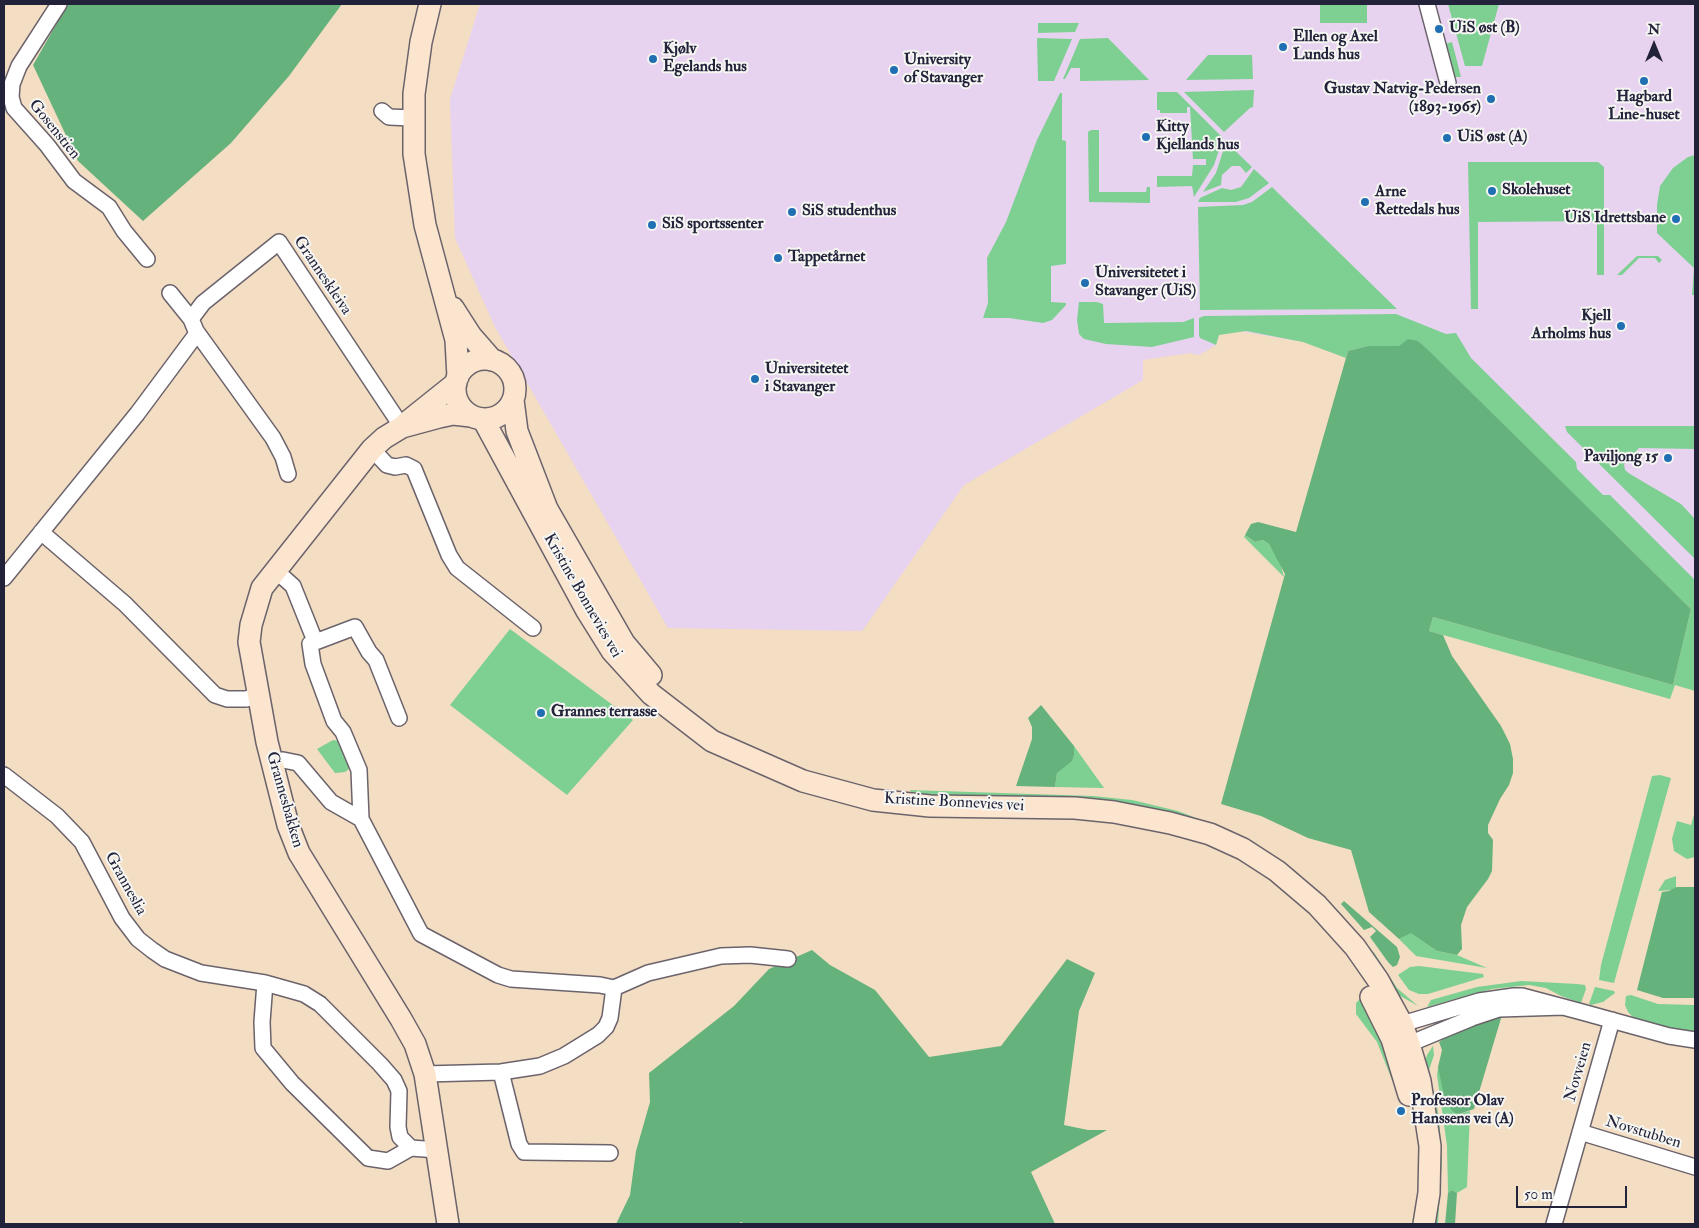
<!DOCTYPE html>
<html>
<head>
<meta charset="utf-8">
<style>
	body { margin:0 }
	#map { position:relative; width:1699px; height:1228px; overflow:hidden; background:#f3ddc3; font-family:"IM FELL Double Pica",serif }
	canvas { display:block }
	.frame { position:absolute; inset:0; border:5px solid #22223b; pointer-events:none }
	.north { position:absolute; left:1629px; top:20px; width:50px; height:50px; -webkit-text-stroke:4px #f6f6f2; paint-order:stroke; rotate:0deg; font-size:14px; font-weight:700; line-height:20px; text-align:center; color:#22223b }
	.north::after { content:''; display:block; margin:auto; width:18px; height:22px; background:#22223b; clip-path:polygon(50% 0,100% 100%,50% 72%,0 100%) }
	.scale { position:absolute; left:1516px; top:1186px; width:111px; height:22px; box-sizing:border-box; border:2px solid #22223b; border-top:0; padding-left:6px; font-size:15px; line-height:18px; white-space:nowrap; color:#22223b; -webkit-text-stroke:4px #f6f6f2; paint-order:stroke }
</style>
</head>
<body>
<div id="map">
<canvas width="1699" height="1228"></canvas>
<div class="frame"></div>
<div class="north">N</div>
<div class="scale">50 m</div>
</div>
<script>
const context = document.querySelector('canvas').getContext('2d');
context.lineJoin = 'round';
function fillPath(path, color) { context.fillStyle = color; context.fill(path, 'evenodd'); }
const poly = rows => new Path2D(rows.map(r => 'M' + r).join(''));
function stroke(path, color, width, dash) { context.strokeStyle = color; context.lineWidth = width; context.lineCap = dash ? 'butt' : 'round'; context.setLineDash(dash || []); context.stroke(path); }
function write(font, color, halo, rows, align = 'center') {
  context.font = font + ' "IM FELL Double Pica",serif'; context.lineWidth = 4; context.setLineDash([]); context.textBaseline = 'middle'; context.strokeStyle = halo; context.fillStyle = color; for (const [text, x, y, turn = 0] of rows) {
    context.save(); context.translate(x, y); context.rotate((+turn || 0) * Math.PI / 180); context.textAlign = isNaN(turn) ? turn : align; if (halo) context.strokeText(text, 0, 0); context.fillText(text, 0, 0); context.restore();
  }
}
fillPath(poly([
	[480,4,1695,4,1695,594,1348,351,1346,358,1303,342,1239,331,1219,335,1216,345,1199,355,1190,353,1143,360,1143,380,964,485,862,631,668,628,495,327,455,238,450,99]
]), '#e7d2ef');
fillPath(poly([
	[1320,4,1367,4,1367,23,1320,23],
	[1448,4,1499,4,1482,66,1465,66],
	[1038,23,1079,23,1075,32,1038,33],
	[1037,38,1072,39,1054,81,1038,81],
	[1108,38,1149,80,1080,81,1080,68,1071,68,1065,79,1063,79,1080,39],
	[1452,42,1457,61,1461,77,1454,77,1445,44],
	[1208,55,1252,55,1253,79,1186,80],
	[1254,90,1253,107,1250,108,1224,132,1184,92],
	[1157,92,1177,92,1223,138,1214,165,1194,197,1192,186,1157,187,1157,176,1192,176,1193,165,1206,165,1206,159,1193,159,1190,107,1187,107,1187,113,1160,113,1160,110,1157,110],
	[1060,93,1062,93,1062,140,1066,141,1066,264,1051,266,1051,302,1066,303,1066,305,1052,320,1043,323,1009,318,983,318,988,303,987,258,1006,222,1037,140],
	[1091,130,1099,130,1099,192,1146,192,1147,187,1150,187,1150,203,1089,202,1088,132],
	[1226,142,1252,167,1246,173,1240,166,1232,166,1222,175,1221,185,1203,192,1216,173],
	[1695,155,1695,295,1692,295,1694,268,1657,233,1657,205,1660,186,1673,168,1688,157],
	[1468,162,1598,162,1604,167,1604,221,1478,222,1478,309,1471,309],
	[1254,169,1269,183,1249,198,1236,202,1198,202,1200,198,1222,188,1231,190,1241,187],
	[1272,187,1397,309,1200,310,1198,207,1243,205,1252,202],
	[1597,223,1604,223,1604,275,1597,275],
	[1637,256,1658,256,1662,260,1659,263,1655,258,1639,258,1622,275,1617,275],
	[1079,302,1097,302,1103,304,1104,323,1183,322,1194,318,1194,337,1152,347,1106,344,1084,339,1079,334,1077,320],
	[1396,314,1446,334,1456,333,1471,358,1576,462,1577,469,1603,495,1610,495,1695,580,1695,691,1675,685,1670,699,1429,631,1433,617,1673,685,1691,609,1418,341,1399,346,1368,346,1348,351,1346,358,1303,342,1246,331,1219,335,1216,345,1200,338,1199,335,1199,318,1204,316],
	[1565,426,1695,426,1695,449,1639,448,1624,464,1625,470,1630,474,1681,504,1695,519,1695,559,1567,432],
	[1245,535,1255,542,1263,540,1269,544,1280,562,1284,577,1244,537],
	[510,629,633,720,567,795,450,705],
	[333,740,344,742,354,765,345,772,335,773,317,749],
	[1074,746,1104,788,1055,787,1057,773,1074,755],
	[1660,775,1671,778,1614,983,1599,980,1601,965,1652,776],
	[910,790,1093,796,1132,800,1178,811,1225,829,1253,843,1294,870,1329,901,1227,836,913,796],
	[1695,811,1695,857,1687,859,1674,851,1672,839,1677,821,1691,825],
	[1676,876,1676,887,1673,890,1658,891,1665,880],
	[1411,932,1437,951,1457,955,1487,968,1416,956,1399,939],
	[1368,946,1375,954,1397,988,1418,1006,1397,994],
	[1419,966,1483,974,1484,977,1428,994,1419,994,1409,990,1398,975,1410,967],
	[1521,981,1577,984,1585,985,1586,989,1581,1003,1561,996,1546,988,1529,985,1492,989,1427,1007,1431,1000,1477,987],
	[1595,987,1614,991,1615,993,1603,1002,1591,1005,1589,1004],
	[1631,995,1658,1004,1695,1005,1695,1034,1662,1027,1635,1019,1628,1012,1625,1005,1626,996],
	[1361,998,1383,1038,1390,1064,1392,1080,1377,1042,1356,1014,1356,1003],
	[1433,1046,1434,1055,1429,1070,1439,1117,1442,1159,1438,1224,1432,1224,1424,1066,1427,1055],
	[1438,1067,1459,1114,1470,1111,1467,1187,1457,1193,1452,1190,1448,1193,1447,1146,1437,1075]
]), '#7ed092');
fillPath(poly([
	[68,4,342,4,289,76,231,143,143,221,78,161,33,65],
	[1408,339,1418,341,1427,349,1691,609,1673,685,1433,617,1429,631,1443,635,1452,656,1501,726,1510,744,1513,759,1513,773,1509,785,1500,799,1488,825,1488,833,1493,840,1492,871,1488,879,1467,907,1461,925,1462,949,1457,955,1437,951,1411,933,1399,939,1369,912,1351,850,1308,838,1261,816,1221,804,1285,574,1269,544,1263,540,1255,542,1245,535,1251,524,1258,522,1296,532,1348,351,1368,346,1399,346],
	[1041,705,1074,746,1074,755,1072,761,1057,773,1055,787,1016,786,1032,739,1032,727,1028,718],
	[1676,887,1695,887,1695,998,1663,998,1637,990,1662,892,1669,891],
	[1344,901,1397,947,1400,957,1397,965,1393,967,1388,962,1370,937,1376,931,1372,927,1364,930,1341,904],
	[812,950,830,965,875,990,929,1057,1001,1046,1067,959,1095,973,1079,1011,1064,1125,1088,1130,1107,1130,1031,1172,1055,1224,745,1224,741,1222,738,1224,616,1224,630,1195,636,1151,650,1102,649,1073,734,1006,769,969],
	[1502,1015,1474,1109,1459,1114,1453,1112,1444,1096,1438,1067,1442,1050,1439,1042,1454,1032],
	[1452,1190,1457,1193,1455,1224,1445,1224,1448,1193]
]), '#66b27c');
const street = poly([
	[59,4,19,66,12,84,11,97,14,108,47,145,74,181,109,207,124,231,147,259],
	[1427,4,1448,83],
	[382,111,389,117,413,118],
	[170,293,191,319,196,331,273,438,283,457,288,474],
	[191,319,203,303,279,242,402,427],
	[372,449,387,465,395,467,406,465,414,469,449,555,457,568,533,628],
	[41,532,125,604,215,695,227,699,246,699,259,695],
	[275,570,293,586,315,641],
	[4,578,137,414,195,336,196,331],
	[399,718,376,660,369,652,355,627,310,644,313,664,334,721,343,732,359,770,361,819,421,934,498,975,511,979,600,985,614,988,648,973,721,956,750,955,788,959],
	[272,761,283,760,298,763,331,802,361,819],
	[4,775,57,816,82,842,122,918,138,939,152,950,165,959,201,973,265,983,262,1022,263,1048,292,1083,368,1158,388,1161,411,1148,437,1150],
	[265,983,304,994,320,1004,380,1064,394,1080,399,1091,398,1127,400,1137,411,1148],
	[1564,1007,1499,1009,1472,1018,1409,1044,1392,1039,1402,1024,1479,1001,1514,996,1522,996,1582,1012,1669,1036,1695,1040],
	[501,1072,519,1144,524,1152,610,1153],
	[425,1074,501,1072,540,1066,564,1056,598,1035,606,1027,610,1018,614,988],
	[1580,1132,1695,1167],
	[1554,1224,1612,1020]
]);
const secondary = poly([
	[430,4,421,42,414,94,414,154,425,225,456,340,458,377],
	[453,308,471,336,492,360],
	'455 389a30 30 0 1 1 60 0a30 30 0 1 1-60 0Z',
	[513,400,517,431,547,509,624,643,651,675],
	[483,419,587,611,612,651,651,694,712,741,803,781,873,800,930,806,1075,808,1114,812,1170,823,1210,834,1243,849,1277,871,1317,905,1355,947,1378,980,1402,1024,1409,1044,1420,1081,1430,1146,1429,1193,1424,1224],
	[406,423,456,383],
	[1371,997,1392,1039,1409,1095],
	[448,1224,425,1074,415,1044,401,1019,299,853,288,825,267,742,249,642,251,625,262,588,372,449,384,438,402,427,439,417,453,414,471,416]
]);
stroke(street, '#6b636b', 18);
stroke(secondary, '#6b636b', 24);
stroke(street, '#fff', 15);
stroke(secondary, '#fce5cf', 21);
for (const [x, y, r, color] of [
	[1439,29,5,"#1f6fb2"],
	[1283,47,5,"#1f6fb2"],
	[653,59,5,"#1f6fb2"],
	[894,70,5,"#1f6fb2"],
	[1644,81,5,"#1f6fb2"],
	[1491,99,5,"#1f6fb2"],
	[1146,137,5,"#1f6fb2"],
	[1447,138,5,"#1f6fb2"],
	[1492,191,5,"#1f6fb2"],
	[1365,202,5,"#1f6fb2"],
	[792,212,5,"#1f6fb2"],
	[1676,219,5,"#1f6fb2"],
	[652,225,5,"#1f6fb2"],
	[778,258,5,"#1f6fb2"],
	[1085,283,5,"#1f6fb2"],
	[1621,326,5,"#1f6fb2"],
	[755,379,5,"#1f6fb2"],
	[1668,458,5,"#1f6fb2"],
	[541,713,5,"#1f6fb2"],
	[1401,1111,5,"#1f6fb2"]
]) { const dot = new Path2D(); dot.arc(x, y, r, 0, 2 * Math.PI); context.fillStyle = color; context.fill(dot); stroke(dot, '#f6f6f2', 2); }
write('bold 16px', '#22223b', '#f6f6f2', [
	["UiS øst (B)",1449,29],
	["Ellen og Axel",1293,38],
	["Lunds hus",1293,56],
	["Kjølv",663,50],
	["Egelands hus",663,68],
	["University",904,61],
	["of Stavanger",904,79],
	["Gustav Natvig-Pedersen",1481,90,"right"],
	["(1893-1965)",1481,108,"right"],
	["Hagbard",1644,98,"center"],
	["Line-huset",1644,116,"center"],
	["Kitty",1156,128],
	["Kjellands hus",1156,146],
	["UiS øst (A)",1457,138],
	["Skolehuset",1502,191],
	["Arne",1375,193],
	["Rettedals hus",1375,211],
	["SiS studenthus",802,212],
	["UiS Idrettsbane",1666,219,"right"],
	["SiS sportssenter",662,225],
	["Tappetårnet",788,258],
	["Universitetet i",1095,274],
	["Stavanger (UiS)",1095,292],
	["Kjell",1611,317,"right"],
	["Arholms hus",1611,335,"right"],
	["Universitetet",765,370],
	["i Stavanger",765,388],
	["Paviljong 15",1658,458,"right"],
	["Grannes terrasse",551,713],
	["Professor Olav",1411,1102],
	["Hanssens vei (A)",1411,1120]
], 'left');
write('16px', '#22223b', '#f6f6f2', [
	["Gosenstien",54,130,51],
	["Granneskleiva",322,276,56],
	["Kristine Bonnevies vei",582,596,60],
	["Grannesbakken",284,800,74],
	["Kristine Bonnevies vei",954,803,3],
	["Granneslia",125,884,61],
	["Novveien",1579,1072,-74],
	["Novstubben",1643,1133,17]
]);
</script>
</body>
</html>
